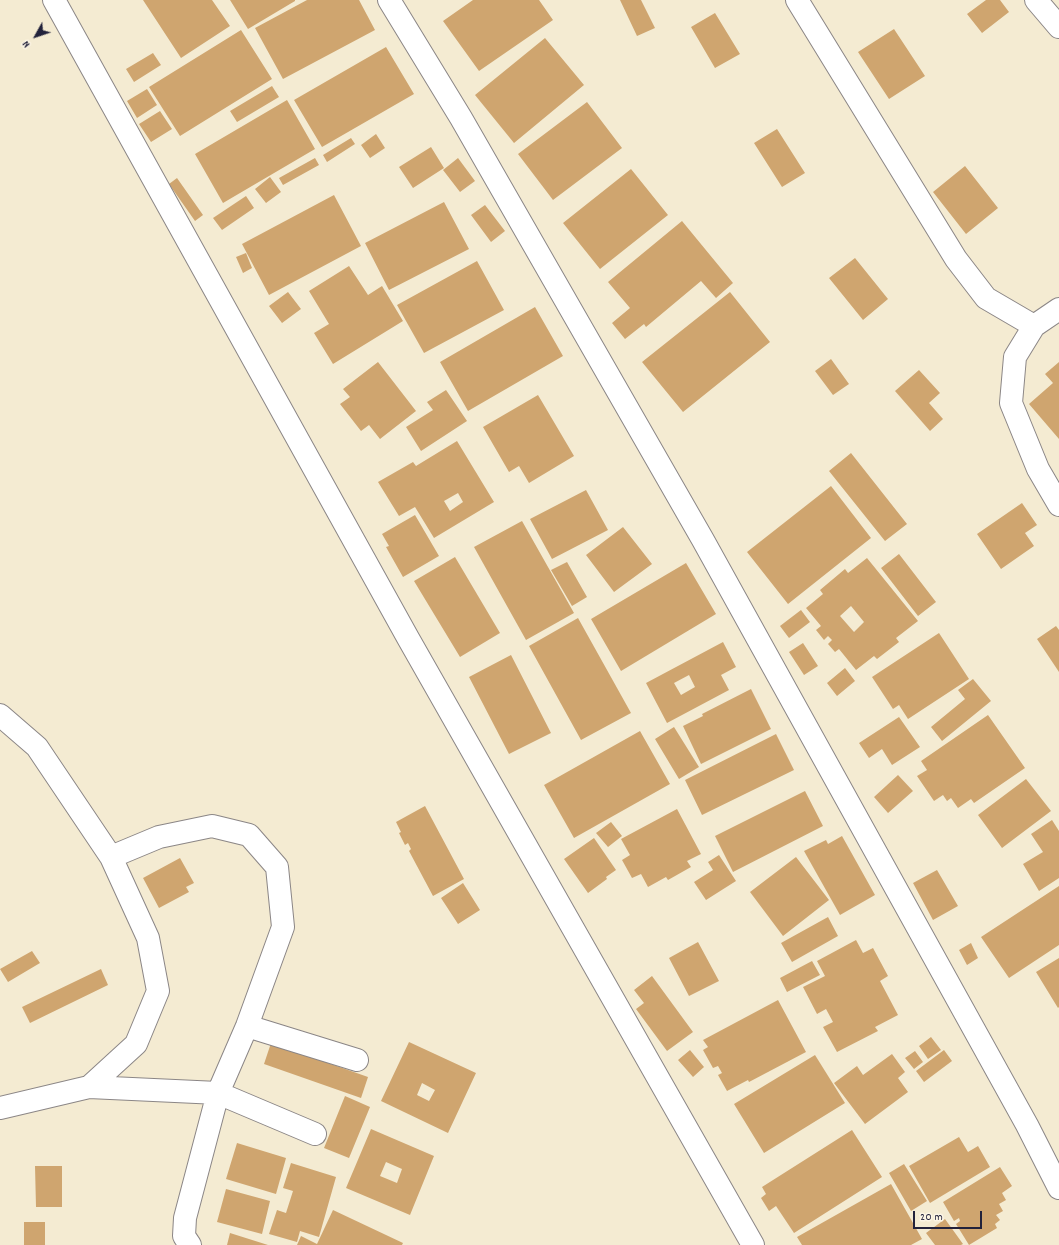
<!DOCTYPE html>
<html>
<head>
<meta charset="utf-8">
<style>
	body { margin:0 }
	#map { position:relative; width:1059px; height:1245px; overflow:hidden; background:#f4ebd2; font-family:Dekko,sans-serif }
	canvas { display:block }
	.north { position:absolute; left:16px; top:16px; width:40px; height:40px; -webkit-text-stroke:3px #fcf5e5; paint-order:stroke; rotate:230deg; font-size:11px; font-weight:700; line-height:16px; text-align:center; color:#22223b }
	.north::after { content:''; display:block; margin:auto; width:14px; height:18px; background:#22223b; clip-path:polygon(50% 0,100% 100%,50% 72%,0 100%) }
	.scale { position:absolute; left:913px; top:1211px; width:69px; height:18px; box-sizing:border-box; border:2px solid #22223b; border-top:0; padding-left:5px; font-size:12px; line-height:14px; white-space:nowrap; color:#22223b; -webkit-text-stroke:3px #fcf5e5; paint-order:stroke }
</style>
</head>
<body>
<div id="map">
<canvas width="1059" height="1245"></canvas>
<div class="north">N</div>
<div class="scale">20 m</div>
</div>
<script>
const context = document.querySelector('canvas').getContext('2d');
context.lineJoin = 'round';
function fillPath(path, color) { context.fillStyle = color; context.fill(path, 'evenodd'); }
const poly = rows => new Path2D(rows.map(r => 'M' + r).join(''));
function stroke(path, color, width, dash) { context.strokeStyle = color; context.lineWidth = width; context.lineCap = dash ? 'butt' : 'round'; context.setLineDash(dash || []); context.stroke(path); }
fillPath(poly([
	[143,0,212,0,230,26,181,58],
	[230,0,295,0,295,1,248,29],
	[307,0,359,0,375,30,283,79,255,28],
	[473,0,539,0,553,20,479,71,443,21],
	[620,0,641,0,655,28,637,36],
	[986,0,1000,0,1009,12,982,33,967,14],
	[715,13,740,54,715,68,691,27],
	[894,29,925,76,889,99,858,52],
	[241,30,272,79,180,136,149,87],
	[545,38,584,85,514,143,475,95],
	[386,47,414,94,322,147,294,100],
	[153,53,161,65,134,82,126,69],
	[272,86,279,97,237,122,230,111],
	[147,89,157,105,137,118,127,101],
	[287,100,315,149,223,203,195,154],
	[587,102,622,148,553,200,518,154],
	[160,111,172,129,151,142,139,124],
	[777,129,805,173,782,187,754,143],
	[376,134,385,148,370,158,361,145],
	[351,138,355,144,327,162,323,155],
	[431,147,444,168,413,188,399,167],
	[315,158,319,165,283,185,279,178],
	[458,158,475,181,460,192,443,170],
	[965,166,998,208,966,234,933,192],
	[631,169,668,215,600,269,563,223],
	[270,177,281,192,266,203,255,189],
	[177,178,203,215,195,221,169,184],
	[334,195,361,246,269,295,242,244],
	[246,196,254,208,222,230,213,218],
	[444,202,469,249,389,290,365,243],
	[485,205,505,231,491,242,471,215],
	[682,221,733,283,716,298,701,281,646,327,644,324,625,339,612,323,630,308,608,282],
	[246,253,252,268,243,273,236,257],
	[855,258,888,299,863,320,829,278],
	[477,261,504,310,424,353,397,305],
	[349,266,368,295,382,286,403,321,333,364,314,333,329,324,309,291],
	[288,292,301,309,282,323,269,306],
	[730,292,770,342,683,412,642,362],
	[535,307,563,356,468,411,440,362],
	[831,359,849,384,833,395,815,371],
	[378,362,416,411,380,439,369,425,361,431,340,404,350,397,343,389],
	[1059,362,1059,439,1029,404,1053,383,1045,374],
	[919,370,940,393,929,403,943,419,930,431,895,391],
	[446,390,467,421,421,451,406,427,433,410,427,402],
	[538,395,574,456,529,483,519,466,509,472,483,427],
	[457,441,494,502,434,538,415,507,399,516,378,482,413,462,416,466],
	[458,493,463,502,450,511,444,501],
	[851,453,907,524,885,541,829,471],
	[831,486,871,538,788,604,747,552],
	[586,490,608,530,552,559,530,519],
	[1022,503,1037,525,1025,533,1034,546,1001,569,977,534],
	[415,515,439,556,403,577,386,547,389,546,382,534],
	[522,521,574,613,526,640,474,547],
	[623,527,652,564,614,592,586,555],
	[899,554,936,602,918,616,881,568],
	[455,557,500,633,460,657,414,581],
	[867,558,918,621,896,638,899,642,877,659,874,656,856,670,839,649,835,652,828,644,832,640,828,636,824,640,816,630,821,626,806,608,823,594,820,590,845,569,848,573],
	[851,606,864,622,854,632,840,616],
	[567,562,587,597,572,606,551,570],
	[686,563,716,614,621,671,591,619],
	[801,610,810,622,789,638,780,626],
	[578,618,631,713,581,740,529,646],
	[1056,626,1059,630,1059,672,1037,639],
	[939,633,969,679,908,719,899,705,893,709,872,677],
	[723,642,736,667,721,675,729,690,667,723,646,683],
	[689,675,695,687,681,695,674,683],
	[803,643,818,666,804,675,789,652],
	[511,655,551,733,509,754,469,677],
	[845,668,855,681,837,696,827,683],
	[973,679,991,701,942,741,931,727,965,699,958,690],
	[751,689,771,729,701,764,683,726,703,716,702,714],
	[988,715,1025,768,974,803,971,799,958,808,951,798,947,801,943,795,934,801,917,776,927,770,921,761],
	[899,717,920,747,892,765,882,749,869,758,859,743],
	[674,727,699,767,679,779,655,739],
	[640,731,670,784,574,838,544,785],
	[776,734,794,770,702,815,685,780],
	[898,775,913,791,888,813,874,797],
	[1026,779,1051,811,1002,848,978,815],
	[805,791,823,826,733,872,715,836],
	[425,806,464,879,433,896,409,851,411,849,408,843,405,845,399,833,401,832,396,822],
	[677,809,701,854,687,861,691,867,668,880,666,877,648,887,641,874,632,878,622,860,630,855,621,839],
	[1052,820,1059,831,1059,878,1039,891,1023,864,1043,852,1031,834],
	[611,822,622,836,608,847,596,833],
	[842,836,875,895,840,915,804,851,826,840,828,844],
	[594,838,616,870,606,877,607,879,588,893,564,859],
	[719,855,736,881,706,900,694,882,713,870,708,862],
	[796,857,829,900,783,936,750,892],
	[180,858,194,883,186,887,189,892,159,908,143,878],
	[937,870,958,906,933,920,913,883],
	[463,883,480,910,458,924,441,898],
	[1059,886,1059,945,1009,978,981,937],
	[828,917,838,936,792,962,781,943],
	[856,940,863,953,873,948,888,976,880,981,898,1015,875,1027,878,1031,837,1052,823,1027,833,1022,826,1009,817,1014,803,987,825,976,817,961],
	[698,942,719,981,689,996,669,958],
	[971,943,978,958,967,965,959,950],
	[32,951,40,963,8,982,0,969],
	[1059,958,1059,1007,1058,1008,1036,972],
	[812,961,820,975,787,992,780,978],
	[101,969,108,985,30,1023,22,1007],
	[652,976,693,1032,667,1051,636,1009,644,1003,634,990],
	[778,1000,806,1052,749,1082,748,1080,727,1091,718,1075,722,1073,718,1066,713,1068,703,1050,708,1047,703,1040],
	[931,1037,941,1050,928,1059,919,1046],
	[409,1042,476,1073,448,1133,381,1101],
	[422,1083,435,1090,429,1101,417,1095],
	[271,1043,368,1077,361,1098,264,1064],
	[690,1050,704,1067,693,1077,678,1060],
	[944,1050,952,1061,924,1082,916,1071],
	[915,1051,923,1062,914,1069,905,1058],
	[892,1054,905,1072,898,1078,908,1092,865,1124,834,1083,857,1066,863,1075],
	[815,1055,845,1103,764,1153,734,1104],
	[345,1096,370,1107,349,1158,324,1148],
	[371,1129,434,1156,410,1215,346,1188],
	[386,1162,402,1169,397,1183,380,1176],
	[852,1130,882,1177,794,1233,776,1206,769,1211,761,1198,766,1194,762,1187],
	[959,1137,968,1152,978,1146,990,1167,930,1203,909,1166],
	[237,1143,286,1158,276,1194,226,1179],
	[291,1163,336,1177,319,1237,300,1231,297,1242,269,1234,277,1210,286,1213,293,1191,283,1188],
	[904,1164,927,1201,911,1211,889,1173],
	[35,1166,62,1166,62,1207,36,1207],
	[1000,1167,1012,1186,1002,1193,1006,1200,999,1204,1003,1211,996,1215,1000,1220,995,1224,997,1228,969,1245,956,1224,960,1221,959,1218,954,1221,943,1202],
	[891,1184,922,1239,911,1245,802,1245,797,1237],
	[226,1189,270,1201,262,1234,217,1222],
	[333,1210,403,1243,402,1245,297,1245,301,1236,317,1244],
	[945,1219,963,1244,961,1245,935,1245,926,1233],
	[24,1222,45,1222,45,1245,24,1245],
	[230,1233,268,1245,227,1245]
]), '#cfa56f');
const minor = poly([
	[54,0,408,638,753,1245],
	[389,0,461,118,703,540,1027,1125,1059,1188],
	[797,0,956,259,986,298,1034,326],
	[1036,0,1059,27],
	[1059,309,1034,326,1015,357,1011,403,1038,469,1059,505],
	[0,715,37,747,111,857,148,938,158,991,136,1044,89,1087,0,1108],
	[111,857,159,837,212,826,249,835,277,867,283,927,247,1026,218,1093,185,1218,184,1236,190,1245],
	[247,1026,357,1060],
	[89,1087,218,1093,315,1134]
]);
stroke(minor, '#8b8686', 24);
stroke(minor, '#fff', 22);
</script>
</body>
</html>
